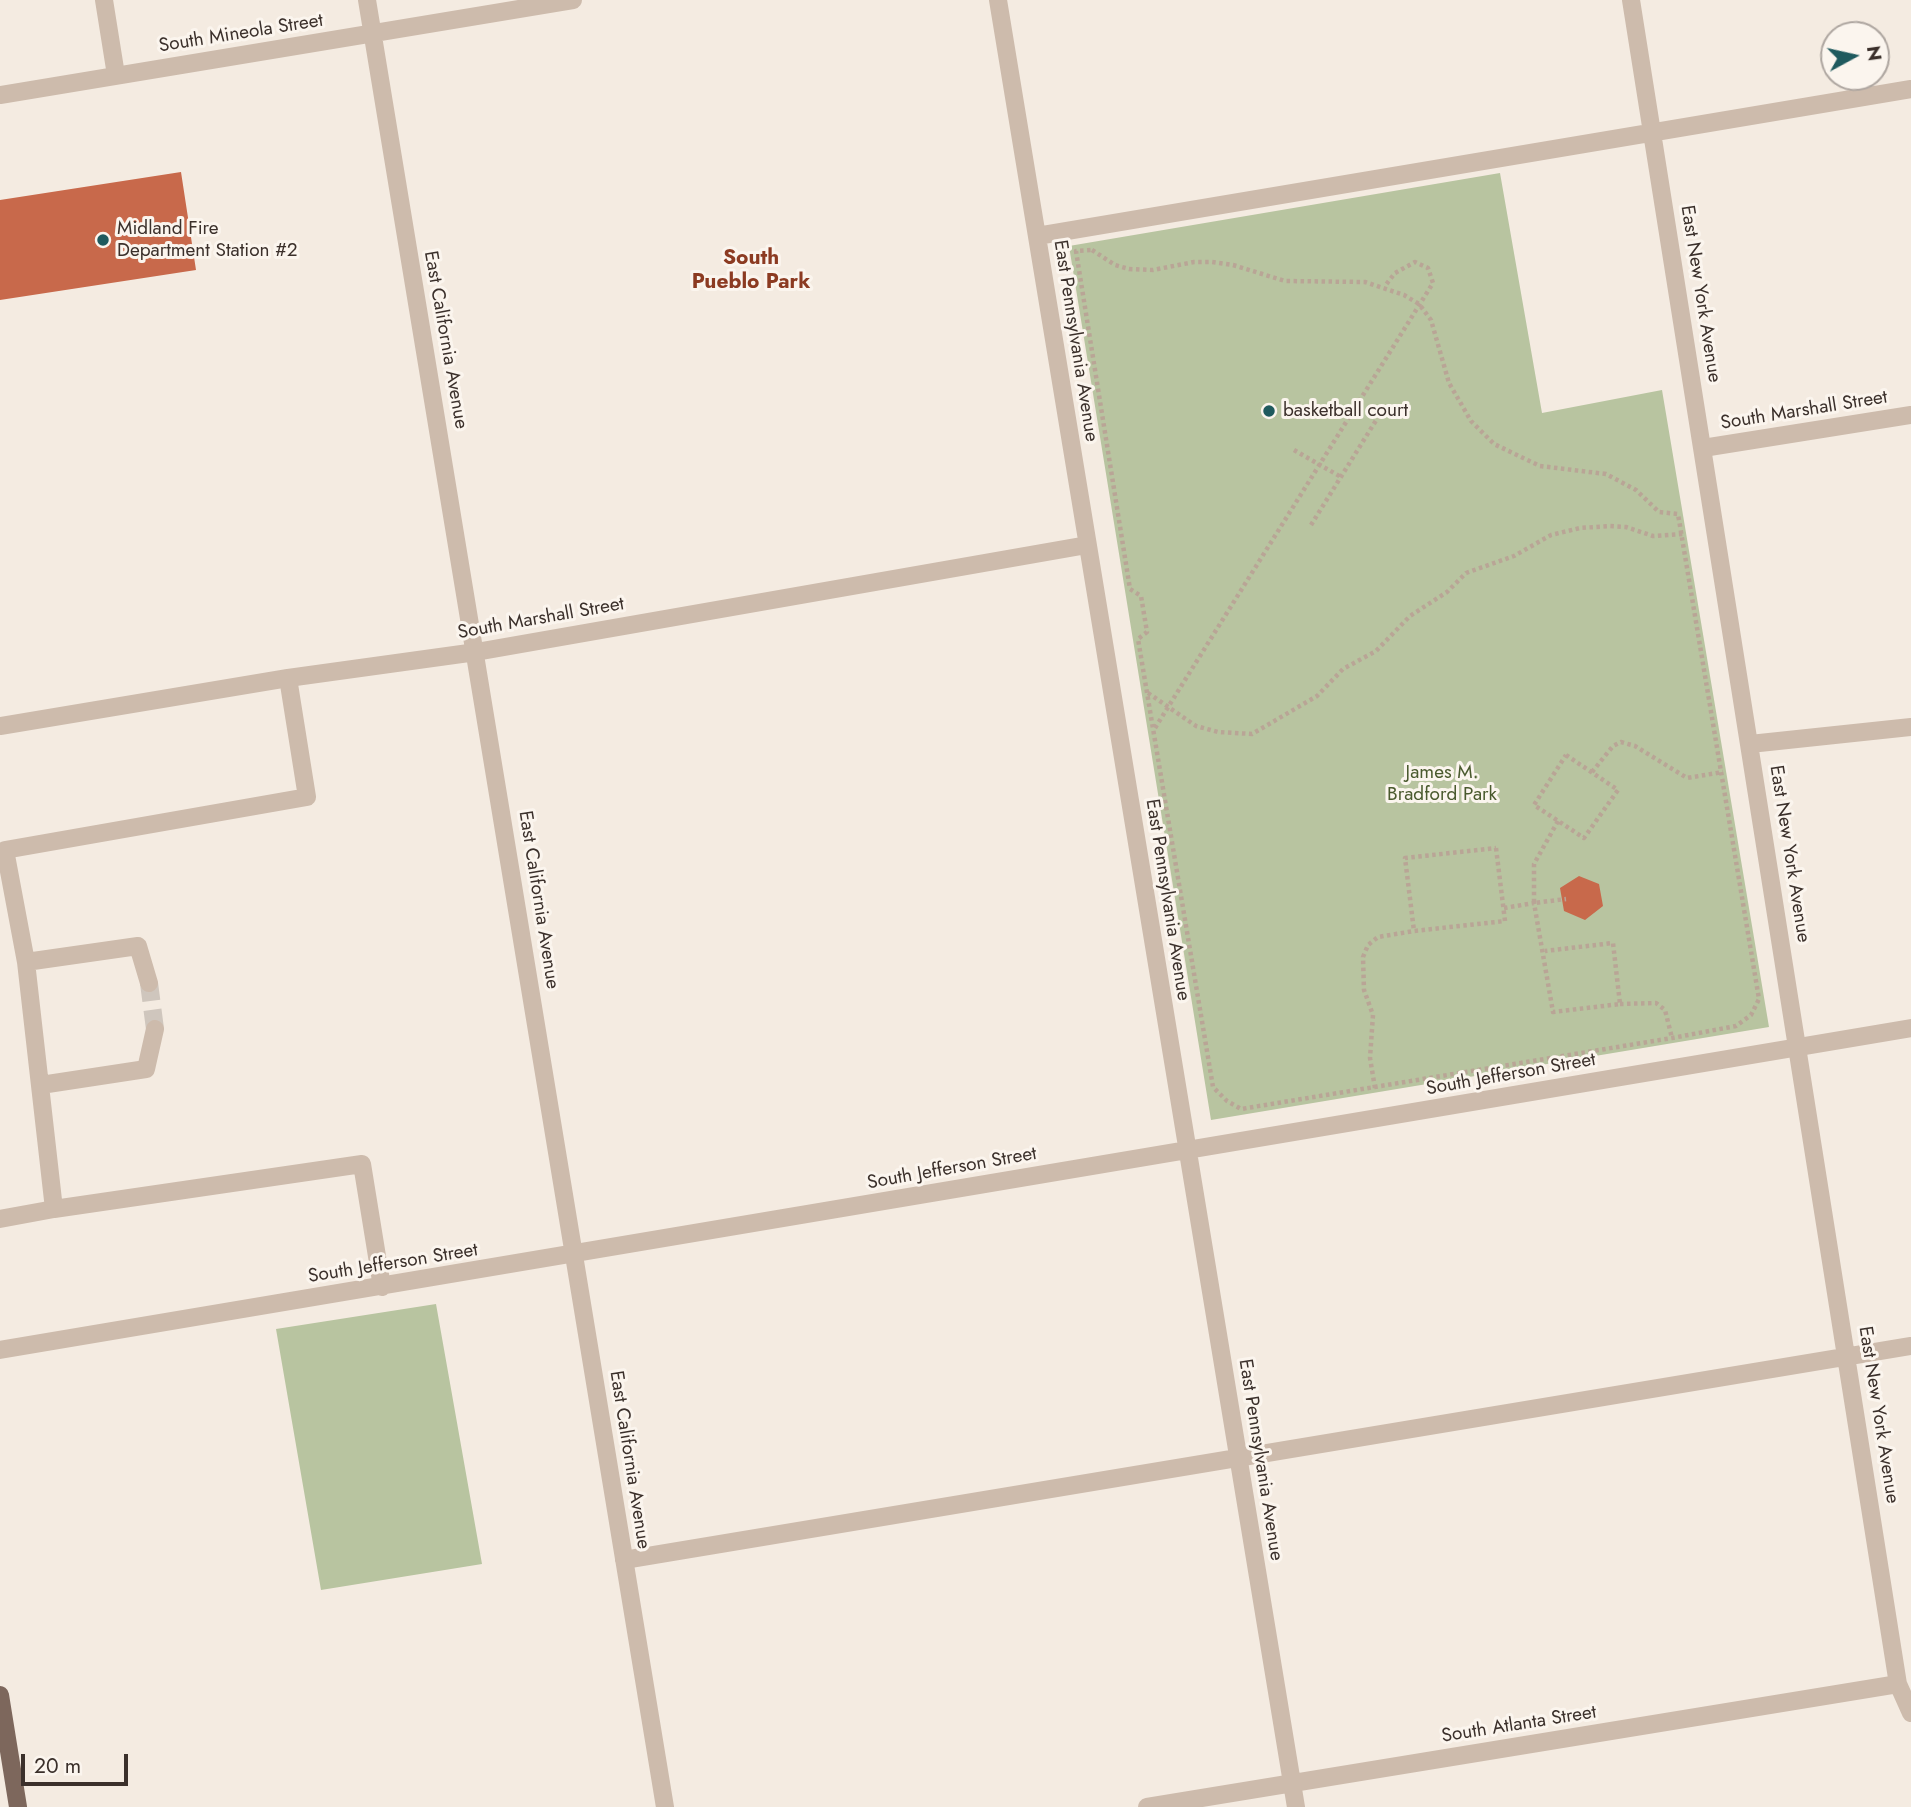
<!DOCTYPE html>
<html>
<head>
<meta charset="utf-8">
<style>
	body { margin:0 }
	#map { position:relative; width:1911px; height:1807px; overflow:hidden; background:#f4ebe1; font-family:Jost,sans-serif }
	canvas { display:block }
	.north { position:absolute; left:1820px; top:21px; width:70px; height:70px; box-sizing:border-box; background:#fbf5ee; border:2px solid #aea6a0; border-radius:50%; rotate:82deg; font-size:19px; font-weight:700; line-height:28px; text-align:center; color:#3b302b }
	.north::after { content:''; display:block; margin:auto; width:24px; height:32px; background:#1f5a5e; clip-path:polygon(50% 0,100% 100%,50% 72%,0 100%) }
	.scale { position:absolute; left:21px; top:1754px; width:107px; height:32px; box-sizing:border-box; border:4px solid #3b302b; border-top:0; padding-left:9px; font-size:21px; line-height:24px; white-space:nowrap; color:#3b302b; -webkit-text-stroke:5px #fbf5ee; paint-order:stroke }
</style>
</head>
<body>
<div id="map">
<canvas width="1911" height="1807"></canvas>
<div class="north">N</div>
<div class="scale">20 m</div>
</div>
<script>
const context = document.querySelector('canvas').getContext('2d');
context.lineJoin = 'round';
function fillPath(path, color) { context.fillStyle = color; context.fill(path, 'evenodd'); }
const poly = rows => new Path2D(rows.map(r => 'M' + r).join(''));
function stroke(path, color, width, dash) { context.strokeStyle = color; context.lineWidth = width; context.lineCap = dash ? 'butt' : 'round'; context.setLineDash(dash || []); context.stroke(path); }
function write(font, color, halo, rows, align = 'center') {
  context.font = font + ' Jost,sans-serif'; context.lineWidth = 6; context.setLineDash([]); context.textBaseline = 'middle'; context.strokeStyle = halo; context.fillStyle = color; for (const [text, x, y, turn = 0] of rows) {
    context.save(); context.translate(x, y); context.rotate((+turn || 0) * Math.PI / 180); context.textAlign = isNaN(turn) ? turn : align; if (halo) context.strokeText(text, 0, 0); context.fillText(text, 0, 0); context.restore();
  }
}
fillPath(poly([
	[1500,173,1542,413,1662,390,1769,1027,1211,1120,1069,246],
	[436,1304,482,1564,321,1590,276,1329]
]), '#b8c4a0');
fillPath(poly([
	[181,172,196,270,0,300,0,200],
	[1579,876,1599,884,1603,906,1585,920,1564,911,1560,888]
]), '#c8694b');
stroke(poly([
	[149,983,155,1029]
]), '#cfc6bd', 18, [18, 9]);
stroke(poly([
	[1092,250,1115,265,1129,269,1153,270,1194,262,1212,262,1233,265,1285,281,1365,282,1404,295,1419,304,1431,320,1449,383,1471,421,1494,444,1540,466,1606,474,1636,490,1659,512,1678,514,1759,999,1751,1015,1736,1026,1672,1038,1241,1109,1227,1101,1213,1087,1138,639,1147,632,1141,596,1130,589,1076,251,1092,250],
	[1294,450,1341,477],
	[1311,525,1385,406],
	[1148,693,1196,726,1218,732,1252,734,1317,696,1343,669,1376,651,1410,616,1447,592,1466,573,1514,556,1551,535,1580,528,1610,526,1626,527,1653,536,1683,534],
	[1155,728,1433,283,1428,268,1415,262,1395,273,1385,286],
	[1566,755,1618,790,1584,838,1534,805,1566,755],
	[1592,772,1613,746,1621,742,1635,746,1687,778,1723,772],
	[1558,821,1534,864,1534,903,1566,899],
	[1496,848,1505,921,1414,931,1405,858,1496,848],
	[1504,908,1534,903,1553,1012,1620,1004,1613,943,1545,951],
	[1620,1004,1656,1003,1665,1010,1672,1038],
	[1375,1088,1370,1058,1373,1015,1364,990,1363,957,1368,945,1378,937,1414,931]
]), '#b9a596', 4.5, [3.5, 3.5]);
stroke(poly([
	[104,0,116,75],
	[367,0,665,1807],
	[998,0,1296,1807],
	[1631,0,1898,1684,1911,1713],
	[0,95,573,0],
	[1037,236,1911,89],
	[1703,448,1911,415],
	[288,678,307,797,5,850,26,962,54,1209,362,1164,382,1287],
	[0,726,288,678,476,652,1087,545],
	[1750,744,1911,727],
	[26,962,138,946,149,983],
	[41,1085,146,1069,155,1029],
	[0,1219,54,1209],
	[0,1350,1911,1028],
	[624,1560,1911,1346],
	[1147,1807,1898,1684]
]), '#cdbbac', 18);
stroke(poly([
	[0,1695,18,1807]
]), '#7d675c', 18);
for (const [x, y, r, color] of [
	[103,240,7,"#1f5a5e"],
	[1269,411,7,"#1f5a5e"]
]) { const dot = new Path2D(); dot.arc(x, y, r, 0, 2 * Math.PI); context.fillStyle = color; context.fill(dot); stroke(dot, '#fbf5ee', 2.5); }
write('19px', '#3b302b', '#fbf5ee', [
	["South Mineola Street",241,34,-9],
	["East New York Avenue",1700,294,81],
	["East California Avenue",445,340,80],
	["East Pennsylvania Avenue",1075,341,81],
	["South Marshall Street",1804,411,-9],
	["South Marshall Street",541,619,-10],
	["East New York Avenue",1789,854,81],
	["East California Avenue",538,900,81],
	["East Pennsylvania Avenue",1167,900,81],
	["South Jefferson Street",1511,1075,-10],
	["South Jefferson Street",952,1169,-10],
	["South Jefferson Street",393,1264,-9],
	["East New York Avenue",1878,1415,81],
	["East California Avenue",629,1460,81],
	["East Pennsylvania Avenue",1260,1460,81],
	["South Atlanta Street",1519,1725,-9]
]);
write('19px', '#3b302b', '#fbf5ee', [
	["Midland Fire",117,229],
	["Department Station #2",117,251],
	["basketball court",1283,411]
], 'left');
write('19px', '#4a5a2e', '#fbf5ee', [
	["James M.",1442,773],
	["Bradford Park",1442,795]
]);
write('bold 21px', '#8c3b22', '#fbf5ee', [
	["South",751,259],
	["Pueblo Park",751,283]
]);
</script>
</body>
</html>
